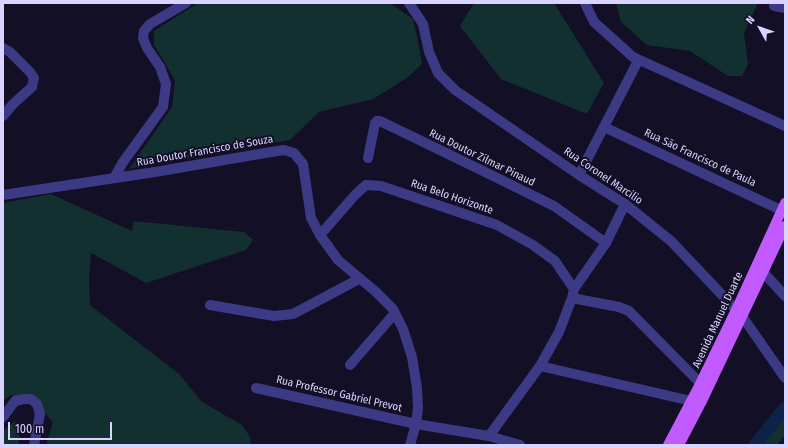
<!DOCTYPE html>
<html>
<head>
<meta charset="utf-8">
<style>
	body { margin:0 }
	#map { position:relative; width:788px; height:448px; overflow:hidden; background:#130f26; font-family:"Fira Sans Condensed",sans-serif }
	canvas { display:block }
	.frame { position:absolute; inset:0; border:4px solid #d9d4ff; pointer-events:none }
	.north { position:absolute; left:740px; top:8px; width:40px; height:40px; -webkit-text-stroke:3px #130f26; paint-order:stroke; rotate:310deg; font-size:11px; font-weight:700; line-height:16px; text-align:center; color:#d9d4ff }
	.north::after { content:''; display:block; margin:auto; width:14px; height:18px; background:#d9d4ff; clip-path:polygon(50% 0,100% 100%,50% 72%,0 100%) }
	.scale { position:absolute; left:8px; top:422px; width:104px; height:18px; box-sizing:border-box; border:2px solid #d9d4ff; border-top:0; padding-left:5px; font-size:12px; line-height:14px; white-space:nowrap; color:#d9d4ff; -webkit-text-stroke:3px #130f26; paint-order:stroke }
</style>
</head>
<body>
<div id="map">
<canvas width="788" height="448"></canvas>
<div class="frame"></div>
<div class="north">N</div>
<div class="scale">100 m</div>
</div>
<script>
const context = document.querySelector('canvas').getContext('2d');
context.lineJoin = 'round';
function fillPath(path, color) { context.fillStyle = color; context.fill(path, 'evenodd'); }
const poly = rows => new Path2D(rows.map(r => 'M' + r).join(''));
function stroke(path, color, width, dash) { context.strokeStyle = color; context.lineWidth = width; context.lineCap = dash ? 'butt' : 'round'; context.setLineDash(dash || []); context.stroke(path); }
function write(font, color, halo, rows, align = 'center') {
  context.font = font + ' "Fira Sans Condensed",sans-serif'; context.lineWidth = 4; context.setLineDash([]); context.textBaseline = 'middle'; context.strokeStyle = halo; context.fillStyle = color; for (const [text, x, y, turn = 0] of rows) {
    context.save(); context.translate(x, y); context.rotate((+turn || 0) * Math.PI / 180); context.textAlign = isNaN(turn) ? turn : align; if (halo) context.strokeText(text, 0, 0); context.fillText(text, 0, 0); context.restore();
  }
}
fillPath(poly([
	[198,3,390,3,413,19,418,41,422,64,407,78,373,99,319,112,290,140,129,169,172,107,175,80,154,45,154,31],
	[474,3,554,3,604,83,587,114,501,79,460,26],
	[616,3,758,3,744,33,748,64,742,76,728,76,690,51,647,45,621,22],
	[51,194,132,231,134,221,244,232,253,240,246,250,146,283,91,253,89,280,90,305,179,374,202,402,242,425,250,437,251,445,46,445,53,422,43,411,11,395,3,401,3,203],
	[785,400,785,435,777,445,748,445],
	[15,421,20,438,18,445,3,445,3,431]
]), '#12302f');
stroke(poly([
	[755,445,785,408]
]), '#0c2248', 13);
stroke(poly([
	[409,3,423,24,429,52,438,73,455,90,579,175,625,204,671,241,742,316,785,378],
	[585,3,594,22,633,57,785,126],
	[774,6,785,8],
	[3,48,10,52,30,72,34,78,32,87,13,104,3,116],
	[604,127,785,212],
	[368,158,375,123,377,121,380,121,479,169,554,206,606,243],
	[579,175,638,61],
	[114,178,123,162,163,107,166,84,160,67,147,48,143,38,144,31,150,24,186,3],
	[3,195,155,172,265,153,284,150,294,153,303,164,311,218,320,235,338,260,376,292,393,309,403,329,412,357,417,388,418,408,416,424,410,445],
	[320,235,355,195,366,185,381,186,497,225,533,245,555,261,574,289],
	[763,272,785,296],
	[572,298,619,307,629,311,706,389],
	[210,305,274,316,293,314,359,279],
	[350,365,395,313],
	[540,366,700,403],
	[256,388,416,424,489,436,520,445],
	[3,417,15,401,24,399,31,399,37,404,40,414,34,445],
	[489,436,540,366,559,332,572,298,574,289,606,243,625,204]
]), '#3d3a85', 10);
stroke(poly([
	[668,445,700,384,736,310,785,203],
	[679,445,701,403,785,226]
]), '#c25bff', 10);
write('11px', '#d9d4ff', '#130f26', [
	["Rua Doutor Francisco de Souza",205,151,-10],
	["Rua Doutor Zilmar Pinaud",482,158,26],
	["Rua São Francisco de Paula",700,158,25],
	["Rua Coronel Marcilio",603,176,34],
	["Rua Belo Horizonte",452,197,19],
	["Avenida Manuel Duarte",718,320,-65],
	["Rua Professor Gabriel Prevot",339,394,13]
]);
</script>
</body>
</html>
